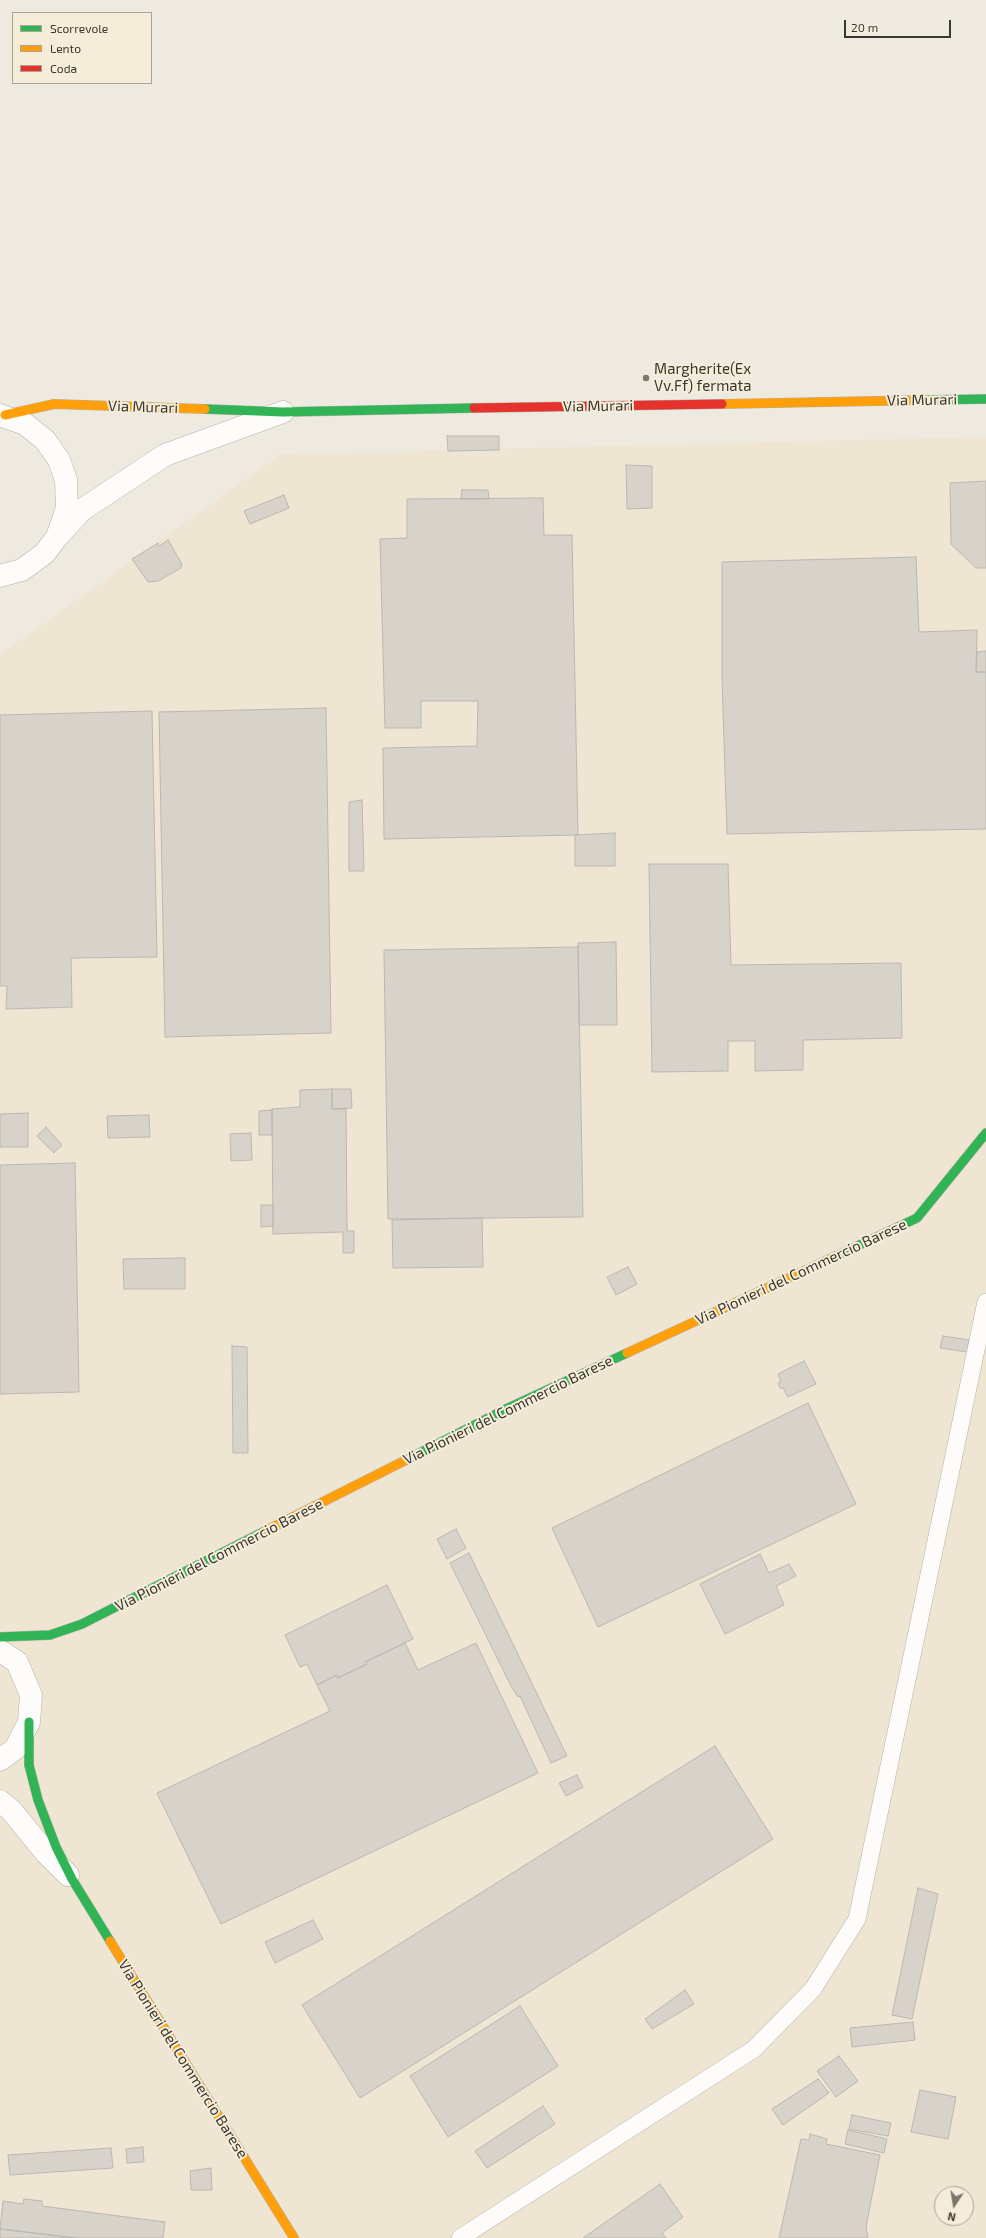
<!DOCTYPE html>
<html>
<head>
<meta charset="utf-8">
<style>
	body { margin:0 }
	#map { position:relative; width:986px; height:2238px; overflow:hidden; background:#efeae0; font-family:"Exo 2",sans-serif }
	canvas { display:block }
	.legend { position:absolute; left:12px; top:12px; width:140px; height:72px; box-sizing:border-box; background:#f5edda; border:1px solid #aaa496; margin:0; padding:5px 7px; list-style:none; font-size:12px; color:#3a372f }
	.legend li { display:flex; align-items:center; gap:8px; height:20px }
	.legend b { width:20px; border:1px solid #aaa496 }
	.north { position:absolute; left:934px; top:2186px; width:40px; height:40px; box-sizing:border-box; background:#f5edda; border:1px solid #aaa496; border-radius:50%; rotate:192deg; font-size:11px; font-weight:700; line-height:16px; text-align:center; color:#3a372f }
	.north::after { content:''; display:block; margin:auto; width:14px; height:18px; background:#79766d; clip-path:polygon(50% 0,100% 100%,50% 72%,0 100%) }
	.scale { position:absolute; left:844px; top:20px; width:107px; height:18px; box-sizing:border-box; border:2px solid #3a372f; border-top:0; padding-left:5px; font-size:12px; line-height:14px; white-space:nowrap; color:#3a372f; -webkit-text-stroke:3px #f5edda; paint-order:stroke }
</style>
</head>
<body>
<div id="map">
<canvas width="986" height="2238"></canvas>
<ul class="legend">
<li><b style="height:5px;background:#30b455"></b>Scorrevole</li>
<li><b style="height:5px;background:#ff9f0a"></b>Lento</li>
<li><b style="height:5px;background:#e5322d"></b>Coda</li>
</ul>
<div class="north">N</div>
<div class="scale">20 m</div>
</div>
<script>
const context = document.querySelector('canvas').getContext('2d');
context.lineJoin = 'round';
function fillPath(path, color) { context.fillStyle = color; context.fill(path, 'evenodd'); }
const poly = rows => new Path2D(rows.map(r => 'M' + r).join(''));
function stroke(path, color, width, dash) { context.strokeStyle = color; context.lineWidth = width; context.lineCap = dash ? 'butt' : 'round'; context.setLineDash(dash || []); context.stroke(path); }
function write(font, color, halo, rows, align = 'center') {
  context.font = font + ' "Exo 2",sans-serif'; context.lineWidth = 4; context.setLineDash([]); context.textBaseline = 'middle'; context.strokeStyle = halo; context.fillStyle = color; for (const [text, x, y, turn = 0] of rows) {
    context.save(); context.translate(x, y); context.rotate((+turn || 0) * Math.PI / 180); context.textAlign = isNaN(turn) ? turn : align; if (halo) context.strokeText(text, 0, 0); context.fillText(text, 0, 0); context.restore();
  }
}
fillPath(poly([
	[986,437,986,2238,0,2238,0,655,281,454],
	[942,2194,966,2194,966,2218,942,2218]
]), '#eee5d2');
const building = poly([
	[447,436,499,436,499,450,448,451,447,436],
	[626,465,652,466,652,508,627,509,626,465],
	[986,481,986,568,976,568,951,544,950,483,986,481],
	[462,490,488,490,489,499,461,499,462,490],
	[284,495,289,508,250,524,244,511,284,495],
	[543,498,544,535,572,535,578,835,384,839,383,748,477,746,478,701,421,701,421,728,385,728,380,539,407,538,407,499,543,498],
	[168,540,182,564,181,568,158,581,148,582,132,559,158,543,159,546,168,540],
	[916,557,919,632,977,630,976,672,986,672,986,829,727,834,722,678,722,562,916,557],
	[986,651,986,672,976,672,977,652,986,651],
	[326,708,331,1033,165,1037,159,712,326,708],
	[152,711,157,957,71,958,72,1007,6,1009,7,986,0,986,0,715,152,711],
	[362,800,364,871,349,871,349,802,362,800],
	[615,833,615,866,575,866,575,835,615,833],
	[649,864,728,864,731,965,901,963,902,1038,803,1040,803,1070,755,1071,755,1041,728,1041,728,1071,652,1072,649,864],
	[616,942,617,1025,579,1025,578,943,616,942],
	[578,947,583,1217,388,1219,384,950,578,947],
	[332,1089,332,1109,346,1109,347,1231,354,1231,354,1253,343,1253,343,1232,273,1234,272,1109,300,1107,300,1090,332,1089],
	[332,1089,351,1089,352,1108,332,1109,332,1089],
	[272,1110,272,1135,259,1135,259,1111,272,1110],
	[28,1113,28,1147,0,1147,0,1114,28,1113],
	[149,1115,150,1137,108,1138,107,1116,149,1115],
	[46,1127,62,1145,54,1153,37,1136,46,1127],
	[251,1133,252,1160,231,1161,230,1134,251,1133],
	[75,1163,79,1392,0,1394,0,1165,75,1163],
	[261,1205,273,1205,273,1226,261,1227,261,1205],
	[482,1218,483,1267,393,1268,392,1220,482,1218],
	[185,1258,185,1289,124,1289,123,1259,185,1258],
	[628,1267,637,1284,616,1295,607,1277,628,1267],
	[943,1336,969,1340,967,1352,940,1348,943,1336],
	[232,1346,247,1347,248,1453,233,1453,232,1346],
	[804,1361,816,1384,788,1397,783,1388,780,1388,778,1383,781,1382,778,1374,804,1361],
	[808,1403,856,1504,598,1627,552,1528,808,1403],
	[456,1529,466,1548,447,1559,437,1539,456,1529],
	[469,1553,567,1756,551,1763,520,1696,518,1697,511,1686,450,1563,469,1553],
	[760,1554,769,1573,789,1564,796,1576,776,1586,784,1605,725,1634,700,1584,760,1554],
	[387,1585,413,1639,365,1662,367,1664,338,1678,337,1675,317,1685,307,1664,300,1667,285,1635,387,1585],
	[405,1643,418,1670,476,1643,538,1773,221,1924,157,1793,330,1711,317,1685,337,1675,338,1678,367,1664,365,1662,405,1643],
	[715,1746,773,1839,360,2098,302,2005,715,1746],
	[577,1775,583,1787,566,1796,559,1783,577,1775],
	[918,1888,938,1894,912,2019,892,2015,918,1888],
	[313,1920,323,1939,275,1963,265,1942,313,1920],
	[685,1990,694,2004,652,2029,645,2019,685,1990],
	[520,2006,558,2066,448,2137,410,2076,520,2006],
	[913,2022,915,2040,852,2047,850,2028,913,2022],
	[839,2056,858,2081,836,2097,817,2071,839,2056],
	[818,2079,829,2093,783,2125,772,2109,818,2079],
	[920,2090,956,2097,948,2139,911,2132,920,2090],
	[543,2106,555,2124,487,2168,475,2151,543,2106],
	[852,2115,891,2123,888,2136,849,2129,852,2115],
	[848,2130,887,2139,884,2153,845,2144,848,2130],
	[810,2134,827,2139,826,2144,880,2155,866,2227,868,2238,779,2238,801,2139,809,2140,810,2134],
	[143,2147,144,2162,127,2163,126,2149,143,2147],
	[111,2148,113,2168,10,2175,8,2155,111,2148],
	[211,2168,212,2190,191,2190,190,2171,211,2168],
	[660,2184,683,2217,662,2233,666,2238,583,2238,660,2184],
	[24,2199,42,2201,42,2206,165,2222,163,2238,76,2238,0,2229,3,2201,23,2204,24,2199],
	[0,2229,76,2238,0,2238,0,2229]
]);
fillPath(building, '#d7d2ca');
stroke(building, '#bcb8b1', 1);
const lane = poly([
	[460,2238,754,2049,813,1989,857,1919,986,1302]
]);
const street = poly([
	[0,415,25,424,45,440,59,460,66,480,67,508,57,537,45,553,22,570,0,576],
	[57,537,82,510,165,455,283,412],
	[0,1651,17,1662,31,1695,29,1722,15,1749,0,1760],
	[0,1801,11,1810,46,1853,68,1875]
]);
const fast = poly([
	[929,400,986,399],
	[205,409,283,412,474,408],
	[836,1256,917,1218,986,1133],
	[406,1460,508,1408,627,1353],
	[0,1637,50,1635,82,1624,265,1531],
	[29,1722,29,1765,38,1800,56,1847,72,1879,110,1941]
]);
const slow = poly([
	[722,404,929,400],
	[5,415,54,404,205,409],
	[627,1353,836,1256],
	[265,1531,406,1460],
	[110,1941,294,2238]
]);
const jam = poly([
	[474,408,722,404]
]);
stroke(lane, '#b5b1a9', 18);
stroke(street, '#b5b1a9', 23);
stroke(fast, '#b5b1a9', 10);
stroke(slow, '#b5b1a9', 10);
stroke(jam, '#b5b1a9', 10);
stroke(lane, '#fdfcfa', 17);
stroke(street, '#fdfcfa', 22);
stroke(fast, '#30b455', 9);
stroke(slow, '#ff9f0a', 9);
stroke(jam, '#e5322d', 9);
for (const [x, y, r, color] of [
	[646,378,4,"#79766d"]
]) { const dot = new Path2D(); dot.arc(x, y, r, 0, 2 * Math.PI); context.fillStyle = color; context.fill(dot); stroke(dot, '#f5edda', 1.5); }
write('15px', '#3a372f', '#f5edda', [
	["Margherite(Ex",654,369],
	["Vv.Ff) fermata",654,386]
], 'left');
write('15px', '#3a372f', '#f5edda', [
	["Via Murari",922,400,-1],
	["Via Murari",598,406,-1],
	["Via Murari",143,407,2],
	["Via Pionieri del Commercio Barese",801,1272,-25],
	["Via Pionieri del Commercio Barese",508,1410,-26],
	["Via Pionieri del Commercio Barese",219,1555,-27],
	["Via Pionieri del Commercio Barese",183,2059,58]
]);
</script>
</body>
</html>
